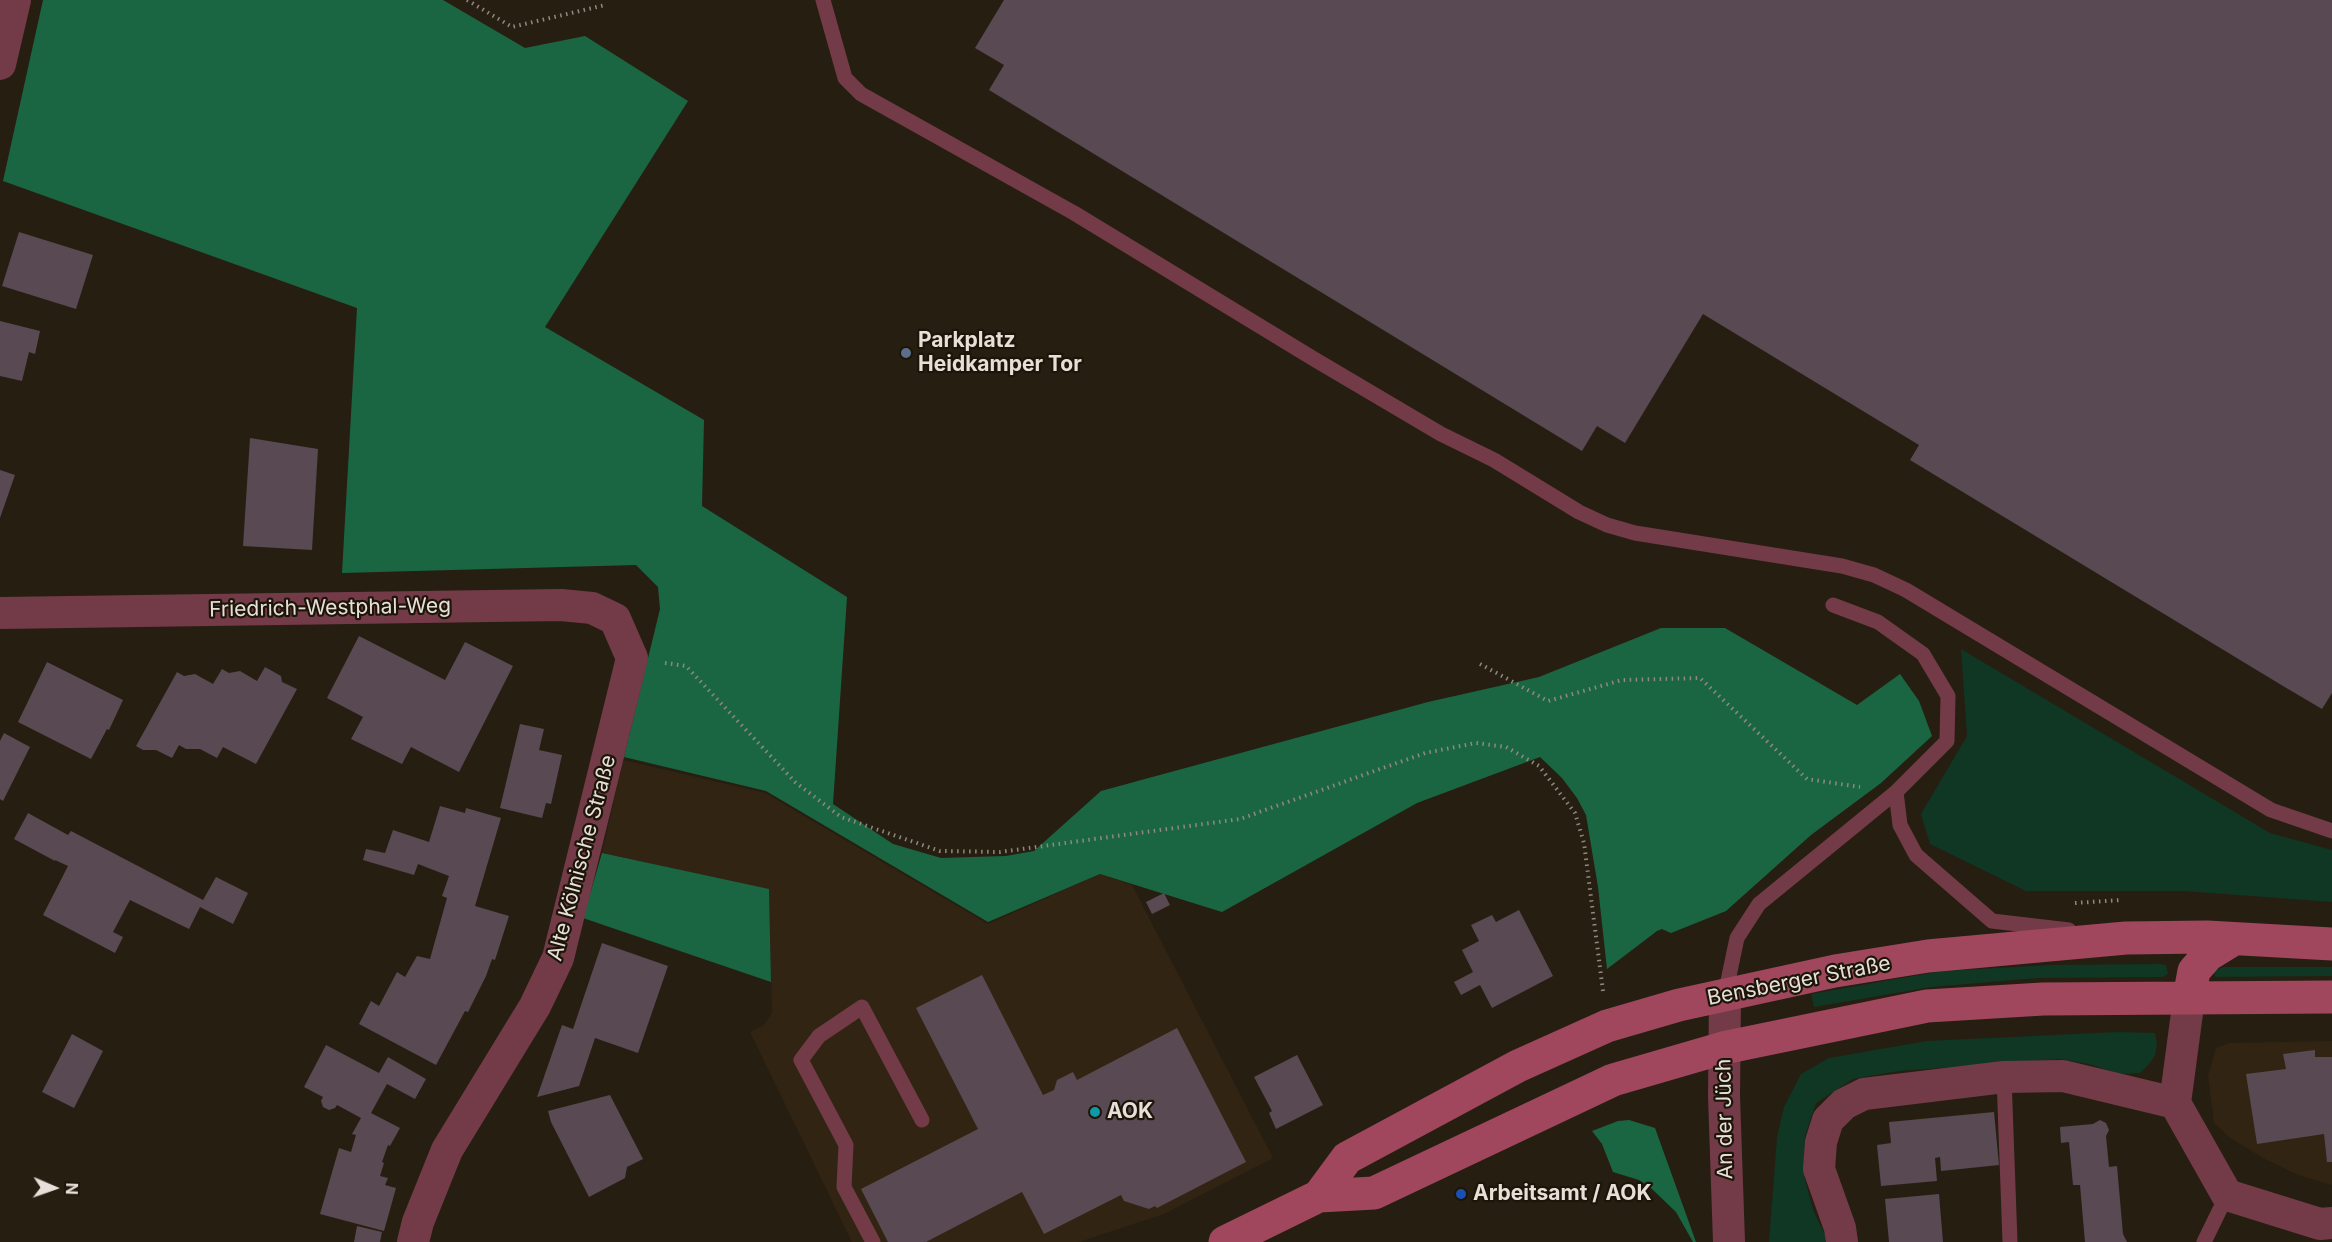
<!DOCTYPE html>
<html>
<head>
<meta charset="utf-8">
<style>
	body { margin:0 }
	#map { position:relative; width:2332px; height:1242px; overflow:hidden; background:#271e12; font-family:Inter,sans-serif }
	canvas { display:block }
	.north { position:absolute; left:24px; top:1158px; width:60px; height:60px; -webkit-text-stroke:4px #1d1509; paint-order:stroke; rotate:92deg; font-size:16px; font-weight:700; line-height:24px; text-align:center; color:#e6e0d8 }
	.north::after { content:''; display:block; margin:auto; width:21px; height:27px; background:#e6e0d8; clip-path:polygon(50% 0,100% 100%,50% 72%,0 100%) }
</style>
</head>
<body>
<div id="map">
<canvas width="2332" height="1242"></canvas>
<div class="north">N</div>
</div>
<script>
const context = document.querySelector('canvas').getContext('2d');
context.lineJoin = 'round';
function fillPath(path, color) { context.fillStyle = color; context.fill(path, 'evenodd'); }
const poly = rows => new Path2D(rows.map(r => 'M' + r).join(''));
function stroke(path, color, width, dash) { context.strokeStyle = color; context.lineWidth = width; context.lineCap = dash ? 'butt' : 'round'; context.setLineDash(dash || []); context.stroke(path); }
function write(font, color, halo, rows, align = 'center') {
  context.font = font + ' Inter,sans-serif'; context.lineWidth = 4.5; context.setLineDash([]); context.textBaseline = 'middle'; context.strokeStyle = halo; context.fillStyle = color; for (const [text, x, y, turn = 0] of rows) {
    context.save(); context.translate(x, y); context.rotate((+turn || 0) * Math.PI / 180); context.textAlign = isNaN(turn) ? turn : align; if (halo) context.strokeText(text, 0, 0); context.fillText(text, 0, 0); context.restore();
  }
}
fillPath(poly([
	[623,760,765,793,988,924,1100,874,1132,885,1273,1158,1164,1214,1079,1242,852,1242,750,1032,764,1025,772,1013,769,890,602,853],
	[2332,1041,2332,1185,2298,1175,2263,1158,2229,1137,2214,1123,2208,1076,2216,1048,2229,1043]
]), '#312412');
fillPath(poly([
	[1961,649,2270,833,2332,850,2332,902,2184,891,2026,891,1930,844,1921,814,1967,736],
	[2160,964,2166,965,2168,974,2162,977,2038,978,1931,987,1814,1007,1811,994,1942,971,2052,965],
	[2223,967,2332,967,2332,976,2215,977,2214,971],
	[2118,1032,2155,1033,2157,1044,2155,1055,2150,1063,2140,1073,2119,1074,2089,1064,2060,1059,1899,1071,1853,1079,1816,1103,1805,1136,1804,1176,1813,1210,1825,1235,1825,1242,1769,1242,1777,1137,1784,1107,1801,1074,1829,1058,1927,1041]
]), '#0f3723');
fillPath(poly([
	[43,0,443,0,525,48,585,36,688,101,545,327,704,420,702,506,847,597,833,804,893,844,941,858,1006,856,1034,851,1101,791,1428,702,1539,677,1661,628,1725,628,1857,705,1900,674,1919,701,1932,736,1881,783,1811,835,1726,911,1671,933,1662,929,1657,931,1607,969,1598,887,1586,815,1577,798,1562,778,1540,757,1417,803,1222,912,1100,874,988,922,766,791,624,757,660,609,658,587,636,565,342,573,357,308,3,181],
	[602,853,769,889,771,982,583,918],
	[1629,1120,1655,1128,1696,1242,1693,1242,1676,1212,1652,1189,1639,1180,1613,1172,1602,1144,1592,1131,1618,1121]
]), '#1b6642');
fillPath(poly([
	[1004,0,2332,0,2332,693,2322,709,2283,686,1910,460,1919,445,1703,314,1625,443,1597,426,1582,451,989,90,1004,65,975,48],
	[19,232,93,255,76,309,2,286],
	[0,321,40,331,35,354,29,352,22,381,0,376],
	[250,438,318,449,312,550,243,546],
	[0,470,15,475,0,518],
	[359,636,445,680,465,642,513,666,459,772,411,747,402,764,351,739,363,717,327,698],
	[47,662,123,700,109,730,107,729,91,759,18,722],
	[265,667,281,676,282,682,297,689,256,764,223,747,217,758,200,749,186,749,179,745,172,758,156,750,143,750,136,746,177,672,184,676,195,674,213,684,222,669,229,673,240,671,257,681],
	[520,724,544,729,539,750,562,755,551,804,546,803,542,818,500,808],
	[4,733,30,747,3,801,0,799,0,741],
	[440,806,465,813,466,808,501,818,475,906,509,916,495,960,492,959,486,976,468,1012,465,1011,436,1065,359,1024,371,1001,379,1006,397,972,405,977,417,956,430,959,447,898,442,896,449,876,418,864,414,875,373,863,363,860,366,849,385,853,393,830,429,842],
	[28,813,68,835,71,831,203,900,216,877,248,893,233,924,200,907,189,929,130,900,113,932,123,937,115,953,43,915,68,866,55,860,55,861,14,839],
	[1164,893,1170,905,1152,914,1146,902],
	[1519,910,1553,976,1492,1008,1480,985,1461,995,1454,982,1473,972,1462,950,1479,941,1471,925,1492,915,1496,922],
	[602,943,668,966,638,1053,595,1038,579,1086,537,1097,562,1025,573,1029],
	[982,975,1043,1095,1054,1090,1057,1080,1073,1072,1077,1080,1177,1028,1246,1162,1157,1208,1155,1206,1149,1209,1124,1201,1121,1195,1044,1234,1022,1192,926,1242,888,1242,861,1189,978,1129,916,1008],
	[72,1034,103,1051,74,1108,42,1092],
	[326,1045,379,1073,388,1057,426,1079,415,1099,387,1084,371,1113,400,1128,390,1146,388,1145,382,1162,384,1163,380,1176,388,1178,385,1185,396,1188,384,1231,320,1214,339,1148,351,1152,356,1135,352,1134,361,1118,337,1105,335,1108,329,1110,323,1107,321,1101,323,1097,304,1087],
	[2315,1050,2315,1057,2332,1057,2332,1162,2327,1162,2324,1134,2257,1144,2246,1074,2286,1069,2283,1054],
	[1297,1055,1323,1105,1276,1129,1269,1113,1272,1111,1254,1077],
	[610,1095,643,1159,627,1167,625,1178,589,1197,551,1122,548,1111],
	[1994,1112,1999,1165,1941,1171,1940,1157,1935,1158,1937,1181,1881,1186,1877,1145,1891,1143,1889,1122],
	[2100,1120,2106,1123,2109,1130,2106,1136,2109,1167,2117,1166,2123,1234,2127,1242,2085,1242,2080,1185,2073,1185,2069,1142,2061,1143,2060,1127,2093,1124],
	[1939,1194,1943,1242,1889,1242,1885,1199],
	[357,1226,382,1232,380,1242,354,1242]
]), '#594953');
stroke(poly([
	[467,0,512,27,605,5],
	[665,663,686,666,795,782,841,817,940,851,1000,852,1240,819,1425,753,1476,743,1506,747,1539,766,1575,813,1584,843,1603,991],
	[1480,664,1548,701,1622,680,1700,678,1807,779,1860,787],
	[2075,903,2122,900]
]), '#90897f', 4, [1.5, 4.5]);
stroke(poly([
	[823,0,845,78,861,94,1074,213,1314,359,1441,434,1494,460,1579,512,1607,525,1635,533,1842,566,1874,575,1906,590,2271,810,2332,831],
	[1833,605,1878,622,1923,654,1948,696,1947,741,1896,792,1900,825,1916,855,1992,921,2069,930],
	[1725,995,1737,938,1759,904,1896,792],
	[2004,1077,2010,1242],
	[873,1242,844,1187,846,1145,801,1060,819,1036,862,1007,922,1120],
	[2204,1242,2227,1195]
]), '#733b48', 15);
stroke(poly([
	[0,64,15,0],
	[0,613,561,605,592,608,615,619,632,658,558,958,535,1006,447,1150,418,1222,413,1242],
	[1725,995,1724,1096,1729,1242],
	[2189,998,2175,1103,2227,1195,2320,1224,2332,1223],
	[1842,1242,1840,1228,1819,1169,1821,1142,1828,1120,1844,1104,1864,1094,2004,1077,2063,1076,2175,1103]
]), '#733b48', 32);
stroke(poly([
	[2189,998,2194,971,2208,955,2234,939],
	[1319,1196,1347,1158,1518,1066,1607,1026,1679,1005,1835,971,1928,956,2126,938,2207,937,2332,944],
	[1225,1242,1319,1196,1374,1193,1613,1080,1723,1048,1927,1006,2043,999,2332,997]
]), '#a0475e', 33);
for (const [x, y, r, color] of [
	[906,353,6,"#5c6f8a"],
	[1095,1112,6,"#0f9aa8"],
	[1461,1194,6,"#1a4fb4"]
]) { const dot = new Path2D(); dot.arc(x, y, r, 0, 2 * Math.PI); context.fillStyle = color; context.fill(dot); stroke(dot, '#1d1509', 2); }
write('bold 21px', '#e6e0d8', '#1d1509', [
	["Parkplatz",918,341],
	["Heidkamper Tor",918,365],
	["AOK",1107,1112],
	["Arbeitsamt / AOK",1473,1194]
], 'left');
write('21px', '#e6e0d8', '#1d1509', [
	["Friedrich-Westphal-Weg",330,608,-1],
	["Alte Kölnische Straße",582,858,-75],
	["Bensberger Straße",1799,981,-11],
	["An der Jüch",1725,1119,-91]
]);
</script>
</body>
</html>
